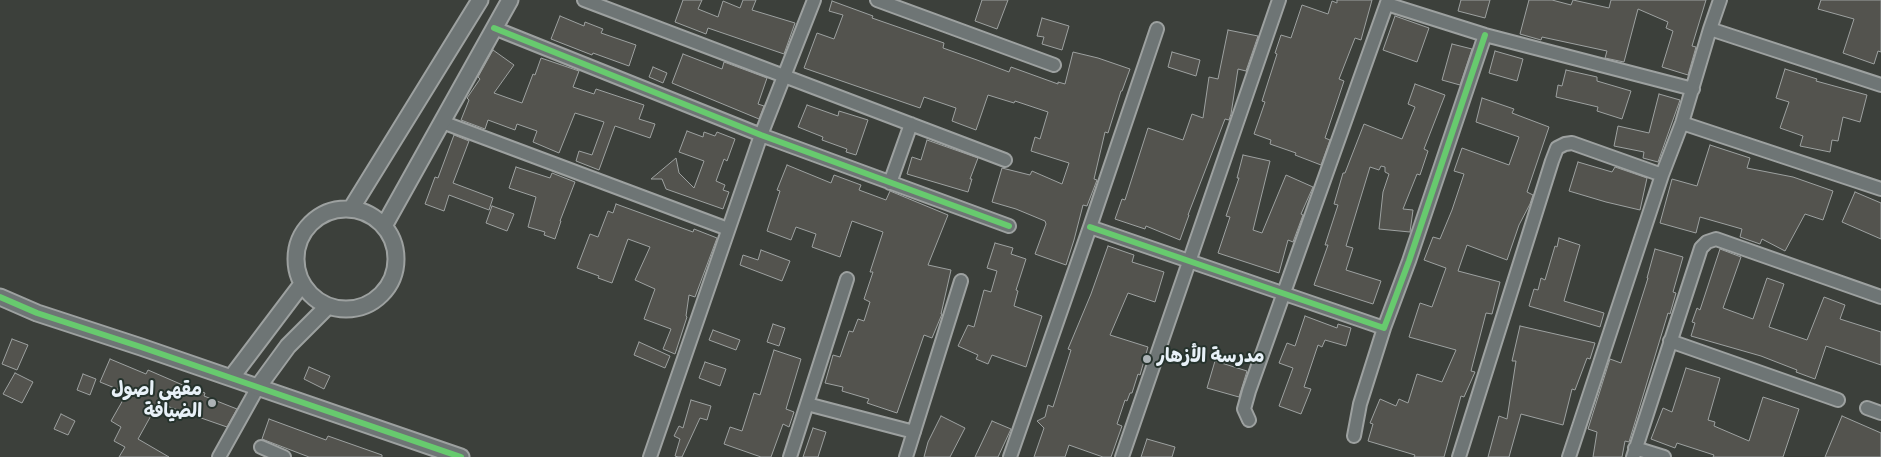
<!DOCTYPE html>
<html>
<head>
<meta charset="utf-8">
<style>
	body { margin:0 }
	canvas { display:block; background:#3c403b }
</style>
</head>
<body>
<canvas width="1881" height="457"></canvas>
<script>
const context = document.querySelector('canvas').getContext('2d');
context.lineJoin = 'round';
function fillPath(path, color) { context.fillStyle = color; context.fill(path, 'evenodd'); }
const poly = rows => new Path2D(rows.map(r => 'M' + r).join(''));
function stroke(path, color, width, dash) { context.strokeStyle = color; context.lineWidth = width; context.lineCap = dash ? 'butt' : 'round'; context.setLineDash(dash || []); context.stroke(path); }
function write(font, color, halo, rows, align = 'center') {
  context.font = font + ' Dekko,"Playpen Sans Arabic",sans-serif'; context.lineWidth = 4; context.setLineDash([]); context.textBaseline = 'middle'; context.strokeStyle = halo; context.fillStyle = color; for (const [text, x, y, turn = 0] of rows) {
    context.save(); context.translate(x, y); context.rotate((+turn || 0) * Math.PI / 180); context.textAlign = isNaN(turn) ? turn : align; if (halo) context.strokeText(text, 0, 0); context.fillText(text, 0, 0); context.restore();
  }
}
const building = poly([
	[683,0,702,0,698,9,718,17,723,1,740,8,743,0,756,0,752,10,795,23,784,54,708,28,706,34,675,22,683,0],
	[982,0,1008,0,997,29,975,21,982,0],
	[1337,0,1372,0,1361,40,1355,38,1339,79,1344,81,1325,138,1330,140,1321,165,1295,155,1296,153,1270,144,1271,140,1254,134,1265,102,1262,101,1277,54,1275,53,1281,35,1291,38,1302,5,1328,14,1332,1,1337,3,1337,0],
	[1461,0,1490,0,1485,18,1458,11,1461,0],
	[1529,0,1552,0,1571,5,1573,0,1609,8,1611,0,1706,0,1692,46,1696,47,1688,75,1662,67,1673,31,1666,28,1668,22,1638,9,1624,62,1605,58,1607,51,1542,37,1541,40,1520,34,1529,0],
	[1821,0,1881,0,1881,52,1878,51,1874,64,1843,53,1854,19,1818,9,1821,0],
	[832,1,873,16,872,18,944,43,943,48,977,60,1009,72,1011,67,1058,84,1058,82,1065,84,1073,52,1098,58,1130,69,1122,91,1121,91,1108,133,1105,132,1094,179,1097,180,1087,206,1083,205,1074,240,1066,265,1035,254,1046,224,1045,221,1016,209,992,202,1002,168,1030,175,1032,171,1062,184,1069,163,1031,151,1035,137,1040,139,1048,112,1015,101,1014,103,988,95,976,130,952,121,956,108,924,97,920,108,804,68,817,33,834,39,843,15,829,11,832,1],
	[560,16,584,26,585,22,603,29,601,33,636,45,629,66,593,53,592,55,551,39,560,16],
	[1395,16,1429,28,1417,62,1383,50,1395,16],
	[1042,18,1069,26,1062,50,1042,44,1044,37,1037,36,1042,18],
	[1228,30,1258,36,1246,71,1238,69,1231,114,1229,120,1225,119,1188,215,1189,215,1180,240,1146,226,1145,229,1115,219,1122,199,1125,200,1148,128,1183,140,1192,114,1203,118,1209,77,1218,79,1228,30],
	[1452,44,1472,49,1460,85,1442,80,1452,44],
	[493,50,514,65,494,93,522,103,533,74,535,75,541,58,579,71,573,87,594,94,596,89,644,105,639,119,655,124,650,138,615,126,599,170,576,161,579,151,592,155,604,122,575,113,559,153,533,142,537,131,517,124,515,130,488,120,485,129,461,120,469,100,467,98,480,79,478,77,493,50],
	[1495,51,1523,59,1517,81,1489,73,1495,51],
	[1172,52,1200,60,1196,76,1168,67,1172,52],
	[683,54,722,69,724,62,767,78,758,104,764,106,759,119,672,83,683,54],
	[653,67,667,73,663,83,649,77,653,67],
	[1785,69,1817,79,1816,81,1867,95,1860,122,1843,117,1838,141,1832,140,1830,152,1800,146,1803,136,1780,128,1789,102,1776,98,1785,69],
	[1566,70,1597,77,1597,81,1631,91,1622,119,1597,111,1598,107,1556,97,1558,85,1562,86,1566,70],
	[1415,84,1445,95,1424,149,1428,151,1420,175,1417,174,1403,209,1413,210,1410,232,1379,229,1383,192,1389,174,1385,172,1385,167,1381,166,1379,170,1370,167,1346,246,1353,248,1346,270,1381,281,1373,304,1314,285,1328,245,1325,245,1338,205,1334,204,1343,173,1345,173,1364,124,1402,139,1415,107,1408,104,1415,84],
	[1659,94,1680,100,1658,162,1643,158,1644,152,1614,146,1618,126,1649,133,1659,94],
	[1482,98,1514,109,1512,113,1549,127,1527,192,1533,195,1530,204,1519,225,1507,260,1467,245,1458,271,1500,282,1492,314,1486,313,1471,371,1475,372,1464,397,1461,396,1444,457,1414,457,1415,455,1368,441,1373,424,1370,423,1380,399,1396,406,1399,399,1408,403,1417,374,1442,382,1456,350,1409,337,1420,303,1432,307,1446,268,1424,260,1433,237,1440,239,1452,210,1464,174,1454,171,1462,148,1509,165,1519,137,1476,122,1482,98],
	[807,105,838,116,839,111,868,120,856,155,846,152,847,149,822,140,823,137,798,127,807,105],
	[687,131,703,137,704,132,715,136,717,132,735,139,727,161,724,159,716,181,725,185,723,190,729,192,723,209,666,189,662,179,651,179,676,158,679,173,694,188,704,161,679,152,687,131],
	[454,135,469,141,453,183,493,198,489,210,449,195,444,211,425,204,435,177,438,178,454,135],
	[927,140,978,158,970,179,972,179,968,192,907,174,912,157,921,160,927,140],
	[1710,145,1750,158,1747,168,1793,177,1833,191,1823,220,1805,214,1785,251,1762,239,1760,244,1740,237,1742,229,1700,217,1696,233,1660,223,1672,179,1697,186,1710,145],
	[1243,155,1270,161,1253,230,1262,233,1286,175,1313,187,1301,214,1303,215,1293,242,1288,240,1279,273,1218,253,1230,217,1226,216,1239,178,1237,178,1243,155],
	[1578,162,1612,172,1615,167,1647,178,1640,210,1606,202,1569,191,1578,162],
	[787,165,831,183,834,175,861,185,859,190,886,200,890,191,948,215,928,265,951,270,941,314,942,314,932,338,924,335,897,413,867,403,869,399,842,391,843,387,825,383,833,355,840,357,849,331,853,332,858,319,864,321,870,302,864,299,873,272,870,272,883,232,852,221,840,257,812,247,816,234,796,227,791,240,767,231,780,191,777,190,787,165],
	[516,167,550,178,552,173,575,182,560,221,561,221,555,239,544,235,545,232,528,227,536,197,509,188,516,167],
	[1855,192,1881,203,1881,239,1842,222,1855,192],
	[616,204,693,232,694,229,717,238,695,297,689,295,686,316,687,317,675,354,663,349,671,329,644,319,655,289,635,280,650,247,628,239,612,283,598,278,599,276,577,268,590,234,598,237,608,211,613,213,616,204],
	[492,206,514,214,507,231,486,223,492,206],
	[1559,238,1580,245,1564,301,1604,313,1600,327,1529,306,1534,289,1538,290,1541,278,1545,280,1555,246,1557,247,1559,238],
	[995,243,1013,248,1011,254,1026,259,1016,290,1018,291,1014,306,1042,316,1026,367,992,355,988,364,976,359,978,355,958,346,968,325,974,327,984,290,991,292,997,271,987,268,995,243],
	[1108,246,1134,255,1132,262,1164,272,1155,302,1128,293,1110,335,1148,347,1140,375,1138,374,1132,393,1130,393,1127,401,1125,400,1117,424,1122,426,1111,457,1103,457,1069,445,1065,457,1034,457,1044,428,1037,421,1045,417,1048,405,1053,407,1071,350,1068,349,1091,294,1108,246],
	[1655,249,1683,257,1673,292,1676,293,1670,314,1668,313,1629,442,1625,441,1622,457,1593,457,1597,432,1588,429,1610,359,1621,363,1648,278,1647,278,1655,249],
	[1720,249,1741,257,1723,308,1753,319,1767,278,1784,284,1769,327,1807,340,1824,297,1845,305,1840,319,1881,332,1881,365,1826,346,1815,379,1796,372,1797,370,1761,356,1691,336,1695,323,1692,322,1697,308,1700,310,1720,249],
	[761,250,790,261,782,281,740,265,743,255,758,260,761,250],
	[1305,316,1337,328,1338,324,1351,328,1346,346,1325,340,1322,347,1318,345,1304,387,1311,389,1301,414,1279,406,1293,368,1279,363,1287,343,1295,346,1305,316],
	[773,324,785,328,779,346,767,342,773,324],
	[1520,326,1595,343,1590,359,1587,358,1575,390,1572,389,1563,425,1521,414,1509,457,1488,457,1499,416,1507,419,1516,361,1512,361,1520,326],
	[713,330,740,340,736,350,709,340,713,330],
	[12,339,28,345,17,370,2,364,12,339],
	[639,342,670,356,665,368,634,355,639,342],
	[774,350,801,359,786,409,794,412,789,427,783,424,771,457,761,457,724,444,730,427,742,431,754,393,760,395,774,350],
	[110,359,146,374,148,370,192,389,193,388,205,393,204,396,237,409,227,427,158,403,138,439,169,457,119,457,125,447,114,441,121,427,111,421,127,393,100,382,110,359],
	[1215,361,1247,371,1239,397,1207,388,1215,361],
	[705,362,726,369,720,386,699,378,705,362],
	[309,367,330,376,324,389,304,379,309,367],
	[1686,368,1720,378,1708,420,1715,422,1714,426,1749,441,1763,397,1799,409,1783,457,1713,457,1714,455,1677,443,1675,448,1651,439,1663,408,1672,412,1686,368],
	[15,373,33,382,22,403,3,394,15,373],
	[83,374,96,379,90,395,77,390,83,374],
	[691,400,711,406,707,420,700,418,682,457,678,457,675,456,680,439,674,436,679,426,683,428,691,400],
	[61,414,75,421,68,435,54,429,61,414],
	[941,416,965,428,950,457,924,457,928,442,941,416],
	[1842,416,1881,433,1881,457,1825,457,1842,416],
	[269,419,326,440,328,436,382,455,382,457,309,457,262,439,269,419],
	[992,421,1011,429,998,457,975,457,992,421],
	[813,428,826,432,818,457,803,457,813,428],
	[1147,439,1175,447,1172,457,1141,457,1147,439]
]);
fillPath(building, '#53534e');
stroke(building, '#9da1a0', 1);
const minor = poly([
	[584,0,1005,160],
	[877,0,1054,65],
	[1387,4,1485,35,1693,89],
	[494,28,761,135,1009,226],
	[1710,29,1881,85],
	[442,122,728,229],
	[1682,123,1881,189],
	[890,183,911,124],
	[1090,227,1384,328,1409,261,1485,35],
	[1670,341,1838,400],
	[807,404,914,432],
	[1867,408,1881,413],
	[1249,420,1244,409,1249,391,1388,0],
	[1354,436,1360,404,1384,328],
	[261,447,284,457],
	[1635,448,1664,457],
	[219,457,258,387],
	[650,457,761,135,814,0],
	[790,457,847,279],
	[906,457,961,281],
	[1010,457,1090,227,1157,29],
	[1122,457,1279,0],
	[1459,457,1552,161,1557,148,1565,144,1572,143,1662,175],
	[1569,457,1662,175,1682,123,1710,29,1720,0],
	[1633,457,1701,248,1707,242,1716,239,1881,297]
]);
const tertiary = poly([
	[351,209,480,0],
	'296 259a50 50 0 1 1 100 0a50 50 0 1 1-100 0Z',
	[384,226,510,0],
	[0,297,37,313,141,347,461,457],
	[231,378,302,284],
	[258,387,288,346,328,306]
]);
stroke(minor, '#9da1a0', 16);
stroke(tertiary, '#9da1a0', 19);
stroke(minor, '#6e7575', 12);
stroke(tertiary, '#6e7575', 15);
stroke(poly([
	[494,28,761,135,1009,226],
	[1090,227,1384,328,1409,261,1485,35],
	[0,297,37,313,141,347,461,457]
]), '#67ca6e', 6);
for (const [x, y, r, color] of [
	[1147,359,5,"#acb3b6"],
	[212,403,5,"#acb3b6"]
]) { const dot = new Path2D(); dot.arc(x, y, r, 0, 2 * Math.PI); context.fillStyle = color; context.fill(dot); stroke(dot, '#26332d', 2); }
write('bold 19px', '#e8f1f8', '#26332d', [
	["مدرسة الأزهار",1157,359],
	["مقهى اصول",202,392,"right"],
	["الضيافة",202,414,"right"]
], 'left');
</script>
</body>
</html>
